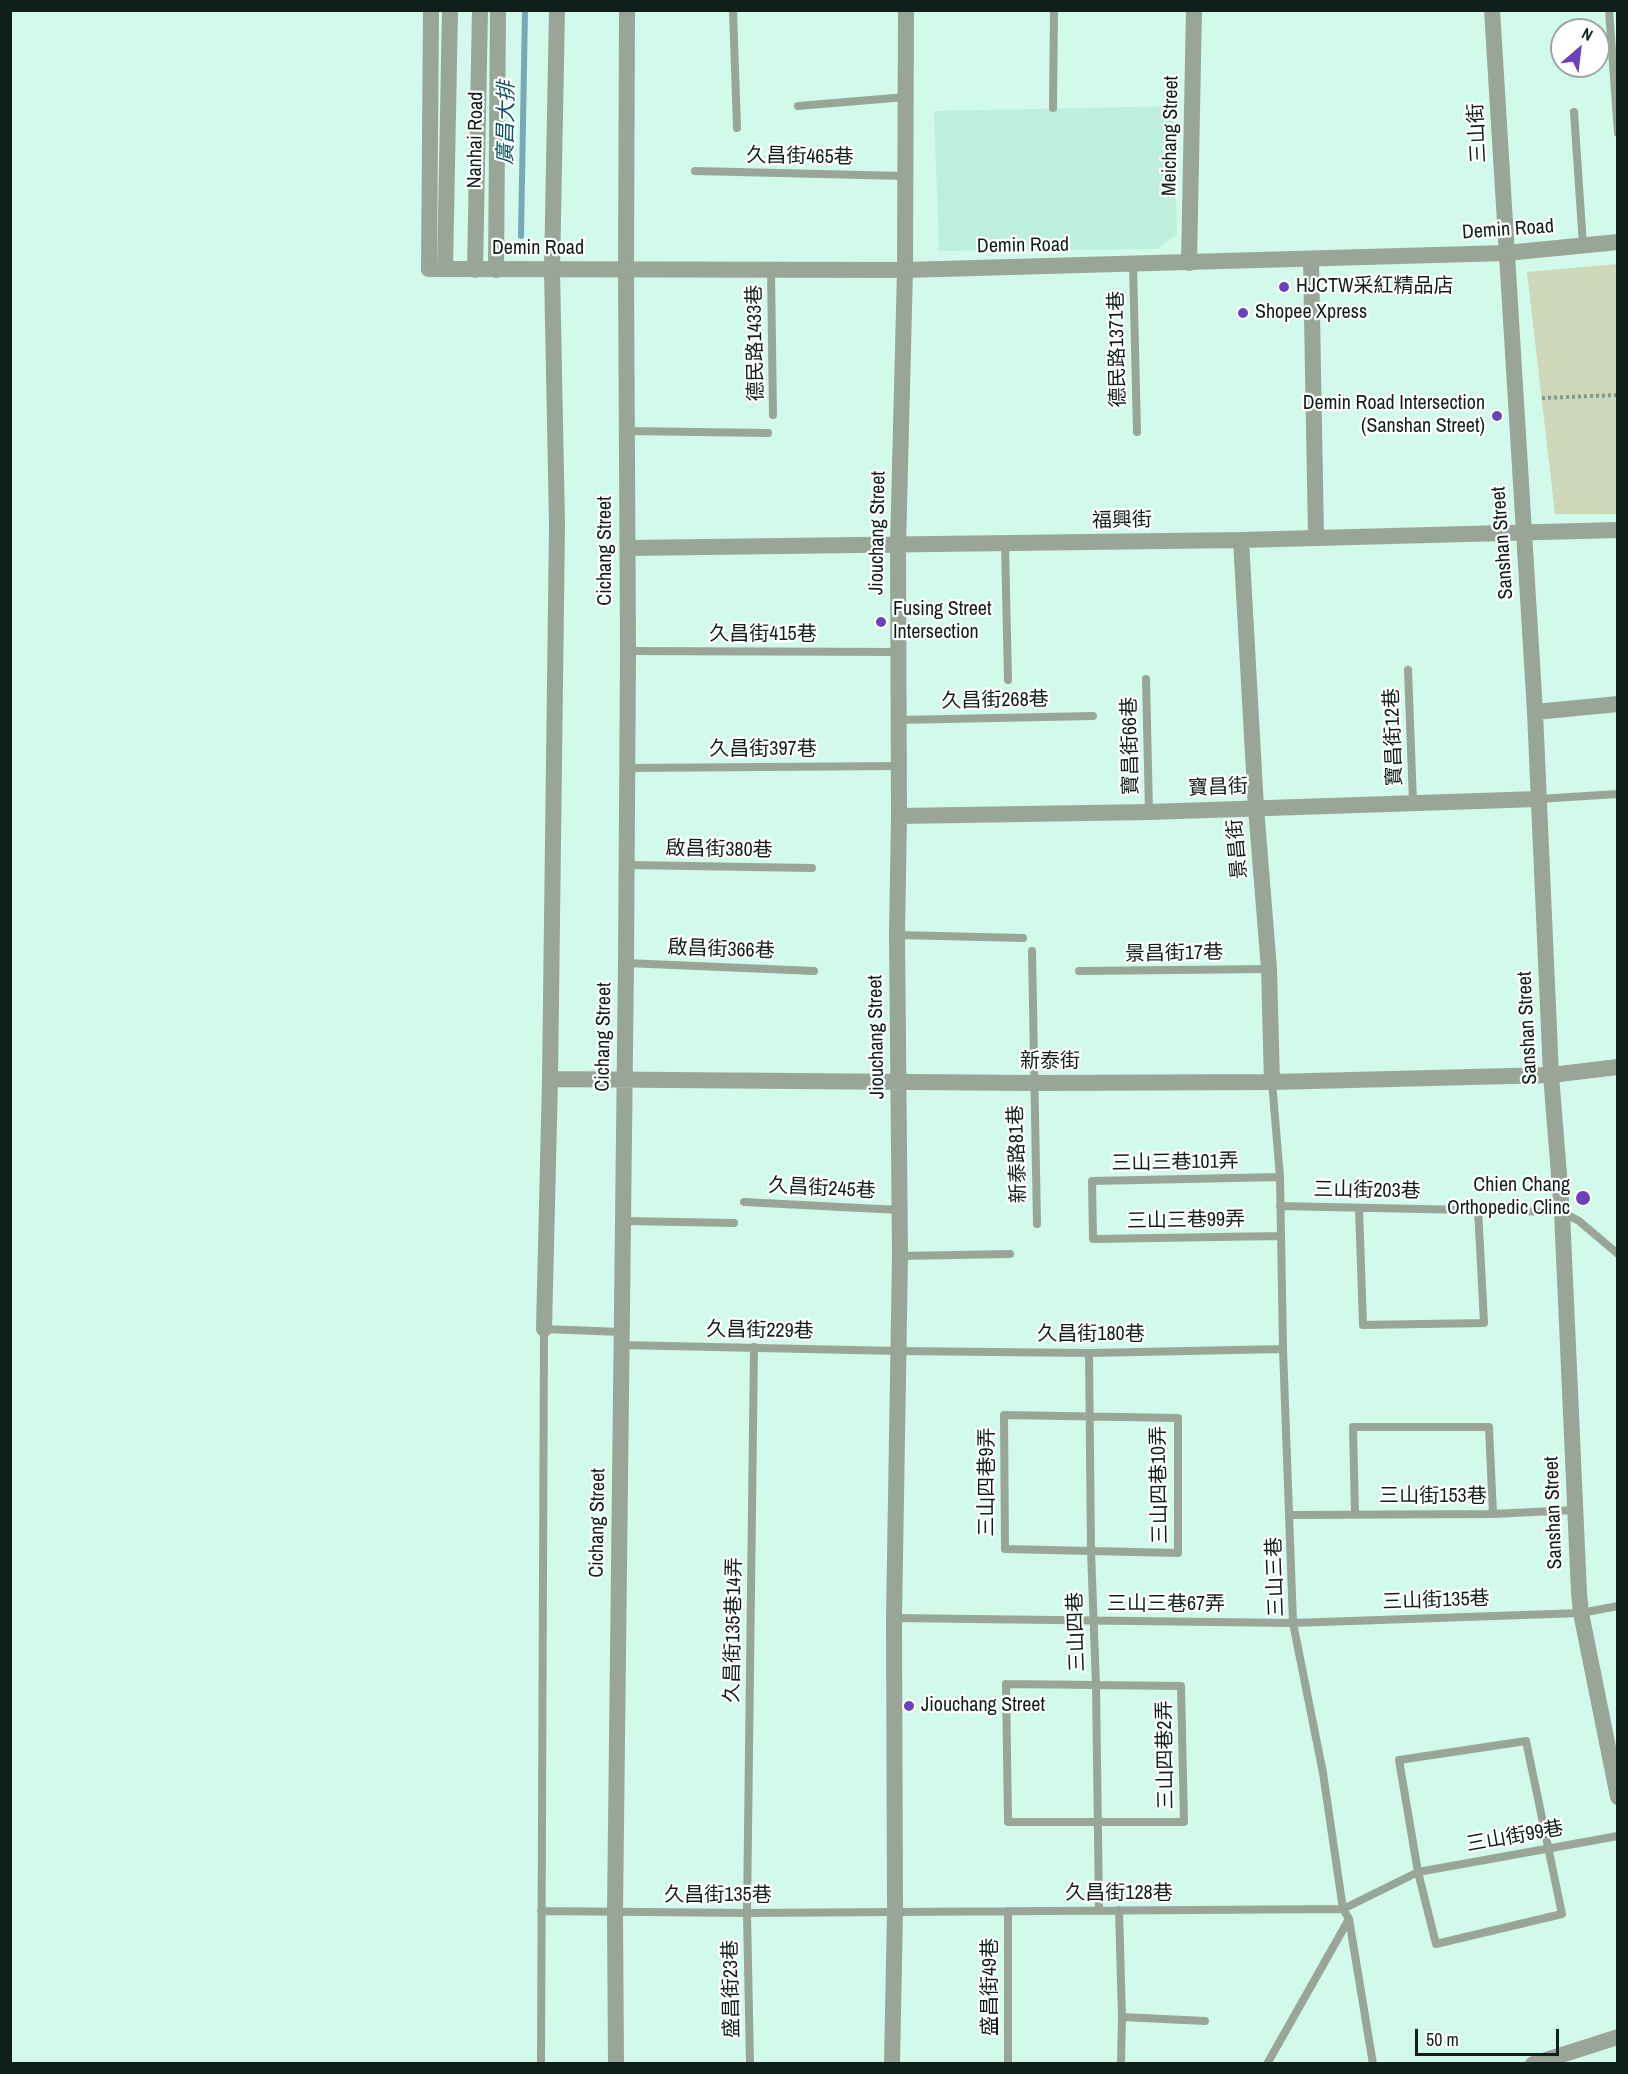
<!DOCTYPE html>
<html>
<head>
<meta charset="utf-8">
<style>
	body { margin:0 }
	#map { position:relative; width:1628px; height:2074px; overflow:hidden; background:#d2faea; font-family:"Archivo Narrow",sans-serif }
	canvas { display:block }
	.frame { position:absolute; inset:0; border:12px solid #101f1a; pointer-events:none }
	.north { position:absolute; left:1550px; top:18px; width:60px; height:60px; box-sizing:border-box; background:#fff; border:2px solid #9fa5a3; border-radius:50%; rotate:28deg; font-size:16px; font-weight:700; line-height:24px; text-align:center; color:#101f1a }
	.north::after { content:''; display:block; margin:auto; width:21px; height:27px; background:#6c42ba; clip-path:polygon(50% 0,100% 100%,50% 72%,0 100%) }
	.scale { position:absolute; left:1415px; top:2029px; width:144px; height:27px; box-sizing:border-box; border:3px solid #101f1a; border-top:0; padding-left:8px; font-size:18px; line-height:21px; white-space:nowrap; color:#101f1a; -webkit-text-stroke:4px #fff; paint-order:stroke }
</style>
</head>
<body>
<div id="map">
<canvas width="1628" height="2074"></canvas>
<div class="frame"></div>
<div class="north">N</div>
<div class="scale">50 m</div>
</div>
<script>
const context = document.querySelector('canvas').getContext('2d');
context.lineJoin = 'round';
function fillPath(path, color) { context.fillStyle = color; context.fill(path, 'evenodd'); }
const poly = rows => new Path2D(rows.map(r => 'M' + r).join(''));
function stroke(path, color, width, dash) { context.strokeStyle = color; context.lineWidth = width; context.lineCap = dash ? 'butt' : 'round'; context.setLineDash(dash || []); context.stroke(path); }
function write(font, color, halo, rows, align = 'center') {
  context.font = font + ' "Archivo Narrow","Noto Sans TC",sans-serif'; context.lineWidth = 4.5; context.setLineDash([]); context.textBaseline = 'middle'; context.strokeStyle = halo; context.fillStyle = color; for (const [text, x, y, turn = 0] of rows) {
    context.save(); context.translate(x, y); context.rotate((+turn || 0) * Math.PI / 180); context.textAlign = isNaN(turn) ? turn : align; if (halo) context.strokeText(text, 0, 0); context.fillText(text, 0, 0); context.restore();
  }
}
fillPath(poly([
	[1174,106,1177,235,1157,249,939,251,934,111]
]), '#beefdd');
fillPath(poly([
	[1617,264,1617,514,1555,514,1527,272]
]), '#ced7b7');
stroke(poly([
	[521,236,525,10]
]), '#78a9b9', 6);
stroke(poly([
	[1542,398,1618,395]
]), '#7d9a8f', 4, [3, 3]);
stroke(poly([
	[733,10,737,128],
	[1609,10,1618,133],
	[798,106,906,97],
	[1053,108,1054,10],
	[1574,112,1583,245],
	[695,171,905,176],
	[1133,264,1137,432],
	[771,270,773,415],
	[626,431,768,433],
	[1005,544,1008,680],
	[628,651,898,652],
	[1408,670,1413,802],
	[1146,679,1149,812],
	[898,720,1093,716],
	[627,768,898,766],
	[1538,799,1618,794],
	[627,865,812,868],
	[897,935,1023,938],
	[1032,951,1037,1224],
	[626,963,814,971],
	[1079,971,1269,969],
	[1272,1082,1280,1177,1283,1349,1293,1623,1323,1773,1343,1909,1349,1919,1373,2064],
	[1280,1177,1092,1181,1093,1239,1280,1236],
	[744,1202,899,1210],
	[1280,1206,1562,1212,1579,1221,1618,1254],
	[1359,1208,1363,1325,1484,1323,1478,1209],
	[623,1221,734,1223],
	[900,1256,1010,1254],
	[621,1345,898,1351,1089,1353,1283,1349],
	[1089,1353,1091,1551,1096,1685,1099,1910],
	[1004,1415,1178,1418,1178,1553,1005,1549,1004,1415],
	[1291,1515,1493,1514,1575,1510],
	[1355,1515,1353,1427,1489,1427,1493,1514],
	[894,1618,1293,1623,1581,1613,1618,1606],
	[1006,1684,1181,1686,1184,1822,1008,1822,1006,1684],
	[1526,1741,1562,1914,1436,1944,1418,1872,1399,1760,1526,1741],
	[1119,1910,1122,2017,1121,2064],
	[541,1911,747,1913,1343,1909,1418,1872,1618,1836],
	[1122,2017,1205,2021],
	[541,2064,544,1329,621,1332],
	[750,2064,747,1913,754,1347],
	[1008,2064,1008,1911],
	[1267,2064,1349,1919]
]), '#98a597', 8);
stroke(poly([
	[1492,10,1535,712,1551,1075,1562,1212,1579,1593,1581,1613,1618,1797],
	[1311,259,1316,537],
	[1189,263,1194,10],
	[429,269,431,10],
	[496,270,498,10],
	[1241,540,1256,808,1269,969,1272,1082],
	[628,548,1241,540,1618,530],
	[1535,712,1618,704],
	[899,816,1149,812,1538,799],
	[550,1079,1033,1083,1272,1082,1551,1075,1618,1067],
	[544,1329,550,1079,557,525,552,270,557,10],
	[616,2064,615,1912,626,963,628,651,626,270,627,10],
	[892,2064,895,1911,894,1618,900,1256,897,935,899,816,898,546,905,270,906,10],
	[1533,2064,1618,2037]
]), '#98a597', 16);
stroke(poly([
	[429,269,905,270,1506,253,1618,242],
	[445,269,450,10],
	[475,270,480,10]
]), '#98a597', 16);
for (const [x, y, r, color] of [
	[1284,287,6,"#6c42ba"],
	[1243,313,6,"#6c42ba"],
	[1497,416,6,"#6c42ba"],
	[881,622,6,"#6c42ba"],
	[1583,1198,8,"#6c42ba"],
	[909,1706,6,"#6c42ba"]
]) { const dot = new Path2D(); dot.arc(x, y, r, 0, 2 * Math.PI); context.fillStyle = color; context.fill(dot); stroke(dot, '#fff', 2); }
write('20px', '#101f1a', '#fff', [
	["三山街",1478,133,-93],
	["Meichang Street",1171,136,-89],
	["Nanhai Road",476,140,-89],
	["久昌街465巷",800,157,1],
	["Demin Road",1508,230,-4],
	["Demin Road",1023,246,-1],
	["Demin Road",538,249],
	["德民路1433巷",756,343,-91],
	["德民路1371巷",1118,349,-91],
	["福興街",1122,521,-1],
	["Jiouchang Street",878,533,-89],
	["Sanshan Street",1503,543,-94],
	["Cichang Street",606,551,-90],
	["久昌街415巷",763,635],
	["久昌街268巷",995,701,-1],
	["寶昌街12巷",1394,737,-92],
	["寶昌街66巷",1131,746,-91],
	["久昌街397巷",763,750],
	["寶昌街",1218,788,-2],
	["景昌街",1238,849,-95],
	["啟昌街380巷",719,850,1],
	["啟昌街366巷",721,950,2],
	["景昌街17巷",1174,954,-1],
	["Sanshan Street",1528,1028,-93],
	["Cichang Street",604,1037,-89],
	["Jiouchang Street",877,1037,-91],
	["新泰街",1050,1062],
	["新泰路81巷",1018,1154,-92],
	["三山三巷101弄",1175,1163,-1],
	["久昌街245巷",822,1189,3],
	["三山街203巷",1367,1191,1],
	["三山三巷99弄",1186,1221,-1],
	["久昌街229巷",760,1331,1],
	["久昌街180巷",1091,1335],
	["三山四巷9弄",988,1482,-90],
	["三山四巷10弄",1160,1485,-91],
	["三山街153巷",1433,1497],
	["Sanshan Street",1554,1513,-92],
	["Cichang Street",598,1523,-89],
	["三山三巷",1276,1577,-92],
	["三山街135巷",1436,1601,-2],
	["三山三巷67弄",1166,1605],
	["久昌街135巷14弄",734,1630,-89],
	["三山四巷",1077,1632,-92],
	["三山四巷2弄",1166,1755,-91],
	["三山街99巷",1515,1837,-10],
	["久昌街128巷",1119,1894],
	["久昌街135巷",718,1896],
	["盛昌街49巷",991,1987,-90],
	["盛昌街23巷",732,1989,-91]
]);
write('20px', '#101f1a', '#fff', [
	["HJCTW采紅精品店",1296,287],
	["Shopee Xpress",1255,313],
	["Demin Road Intersection",1485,404,"right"],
	["(Sanshan Street)",1485,427,"right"],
	["Fusing Street",893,610],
	["Intersection",893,633],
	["Chien Chang",1570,1186,"right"],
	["Orthopedic Clinc",1570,1209,"right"],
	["Jiouchang Street",921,1706]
], 'left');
write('italic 21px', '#0f5465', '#fff', [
	["廣昌大排",507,123,-89]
]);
</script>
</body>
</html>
